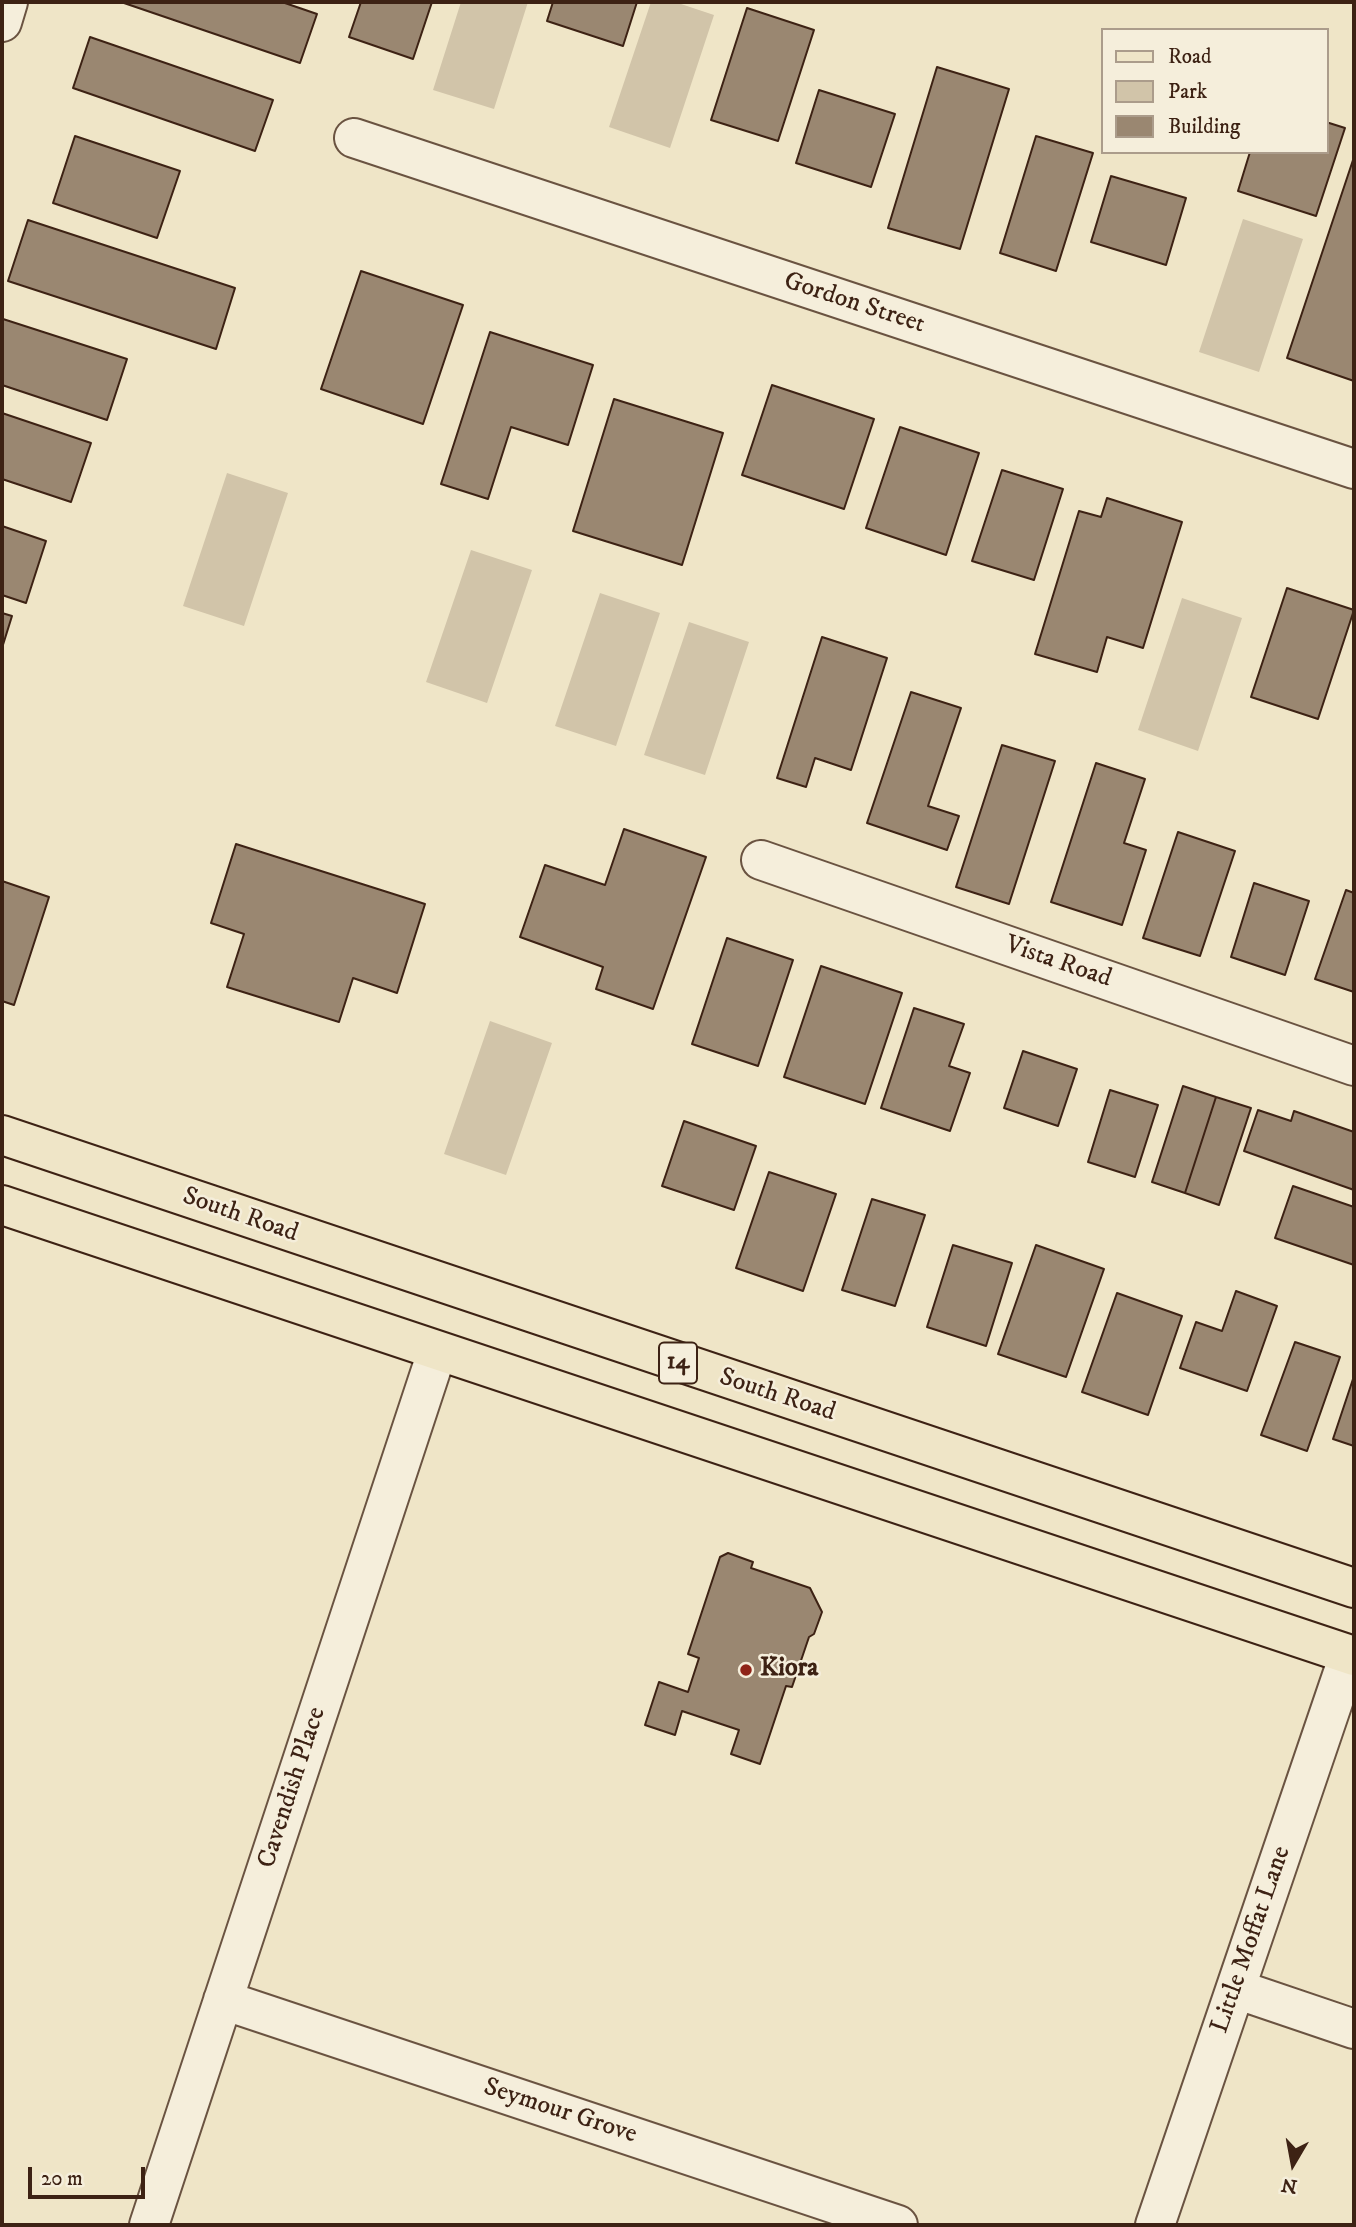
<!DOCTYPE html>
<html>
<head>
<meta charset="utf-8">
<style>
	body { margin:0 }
	#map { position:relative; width:1356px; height:2227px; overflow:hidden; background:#efe5c7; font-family:"IM FELL DW Pica",serif }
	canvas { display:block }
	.frame { position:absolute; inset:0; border:4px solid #3d2214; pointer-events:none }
	.legend { position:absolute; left:1101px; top:28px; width:228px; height:126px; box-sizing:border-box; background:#f5eedb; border:2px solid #ab9c8b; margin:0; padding:9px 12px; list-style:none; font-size:21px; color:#3d2214 }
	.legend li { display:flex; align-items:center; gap:14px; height:35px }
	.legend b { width:35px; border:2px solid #ab9c8b }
	.north { position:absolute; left:1258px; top:2129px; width:70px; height:70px; -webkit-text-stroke:5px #f5eedb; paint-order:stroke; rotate:190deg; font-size:19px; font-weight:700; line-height:28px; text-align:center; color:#3d2214 }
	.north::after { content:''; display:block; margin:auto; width:24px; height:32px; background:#3d2214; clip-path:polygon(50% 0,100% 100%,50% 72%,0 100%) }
	.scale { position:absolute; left:28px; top:2167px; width:117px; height:32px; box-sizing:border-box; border:4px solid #3d2214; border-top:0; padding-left:9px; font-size:21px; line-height:24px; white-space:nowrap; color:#3d2214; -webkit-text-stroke:5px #f5eedb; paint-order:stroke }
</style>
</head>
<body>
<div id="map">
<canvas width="1356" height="2227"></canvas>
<div class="frame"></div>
<ul class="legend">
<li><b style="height:9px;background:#efe5c7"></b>Road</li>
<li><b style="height:19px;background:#d1c4a9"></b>Park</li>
<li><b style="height:19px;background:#9a8771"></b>Building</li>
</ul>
<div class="north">N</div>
<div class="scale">20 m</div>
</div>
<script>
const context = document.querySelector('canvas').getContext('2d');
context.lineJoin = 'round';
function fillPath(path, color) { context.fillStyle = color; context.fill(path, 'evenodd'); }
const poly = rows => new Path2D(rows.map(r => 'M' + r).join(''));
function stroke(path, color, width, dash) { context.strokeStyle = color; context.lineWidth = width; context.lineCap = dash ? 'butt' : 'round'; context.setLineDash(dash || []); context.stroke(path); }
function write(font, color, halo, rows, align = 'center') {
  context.font = font + ' "IM FELL DW Pica",serif'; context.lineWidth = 5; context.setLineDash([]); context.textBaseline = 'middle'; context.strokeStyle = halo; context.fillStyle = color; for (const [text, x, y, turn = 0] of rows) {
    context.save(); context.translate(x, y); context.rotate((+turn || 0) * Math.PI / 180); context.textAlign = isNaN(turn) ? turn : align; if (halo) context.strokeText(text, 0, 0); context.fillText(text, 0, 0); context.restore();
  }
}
fillPath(poly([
	[461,2,528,2,494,109,433,90],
	[651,2,675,2,714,15,670,148,609,127],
	[1243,219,1303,239,1259,372,1199,352],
	[227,473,288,493,244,626,183,606],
	[471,550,532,570,487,703,426,682],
	[600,593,660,613,616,746,555,726],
	[1182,598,1242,618,1198,751,1138,730],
	[689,622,749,642,705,775,644,755],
	[490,1021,552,1043,506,1175,444,1154]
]), '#d1c4a9');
const building = poly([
	[121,2,282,2,317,14,300,63,121,2],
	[361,2,432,2,413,59,349,37,361,2],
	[553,2,637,2,623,46,547,21,553,2],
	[747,8,814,30,778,141,711,120,747,8],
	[90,37,273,100,255,151,73,88,90,37],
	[937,67,1009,89,960,249,888,228,937,67],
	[819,90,895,114,871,187,796,163,819,90],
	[1326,122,1345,128,1316,216,1238,191,1250,152,1326,152,1326,122],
	[75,136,180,171,157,238,53,203,75,136],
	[1036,136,1093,153,1056,271,1000,253,1036,136],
	[1354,157,1354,381,1287,358,1354,157],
	[1111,176,1186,198,1166,265,1091,242,1111,176],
	[28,220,235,288,216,349,8,281,28,220],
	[361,271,463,305,423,424,321,389,361,271],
	[3,319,127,359,107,420,2,385,3,319],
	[490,332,593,365,568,445,511,427,488,499,441,484,490,332],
	[772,385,874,419,844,509,742,475,772,385],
	[614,399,723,433,682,565,573,531,614,399],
	[2,413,91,443,71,502,2,479,2,413],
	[900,427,979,453,946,555,866,528,900,427],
	[1002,470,1063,489,1034,580,972,561,1002,470],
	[1107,498,1182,522,1143,648,1107,637,1097,672,1035,654,1079,511,1101,517,1107,498],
	[2,526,46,541,26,603,2,595,2,526],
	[1287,588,1354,610,1318,719,1251,697,1287,588],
	[2,613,12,616,2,648,2,613],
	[822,637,887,658,851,770,815,758,806,787,777,778,822,637],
	[911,692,961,708,928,806,959,816,947,850,867,823,911,692],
	[1002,745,1055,761,1009,904,956,887,1002,745],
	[1096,763,1145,779,1124,843,1146,850,1122,925,1051,902,1096,763],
	[624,829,706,857,653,1009,596,989,603,967,520,937,545,865,605,885,624,829],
	[1178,832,1235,851,1200,956,1143,938,1178,832],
	[236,844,425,904,397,993,353,978,339,1022,227,987,244,934,211,923,236,844],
	[2,881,49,897,14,1005,2,1001,2,881],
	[1254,883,1309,901,1285,975,1231,957,1254,883],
	[1346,890,1354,893,1354,992,1315,979,1346,890],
	[727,938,793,960,758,1066,692,1044,727,938],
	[821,966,902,993,865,1104,784,1077,821,966],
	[914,1008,964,1024,949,1066,970,1073,950,1131,881,1108,914,1008],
	[1023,1051,1077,1069,1058,1126,1004,1108,1023,1051],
	[1183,1086,1216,1097,1185,1193,1152,1182,1183,1086],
	[1110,1090,1158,1105,1135,1177,1088,1162,1110,1090],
	[1216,1097,1251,1108,1219,1205,1185,1193,1216,1097],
	[1258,1110,1291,1121,1294,1111,1354,1132,1354,1190,1244,1151,1258,1110],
	[684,1121,756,1146,734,1210,662,1186,684,1121],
	[769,1172,836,1194,803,1291,736,1268,769,1172],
	[1293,1186,1354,1207,1354,1265,1275,1238,1293,1186],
	[872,1199,925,1215,895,1306,842,1290,872,1199],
	[953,1245,1012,1263,986,1346,927,1327,953,1245],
	[1036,1245,1104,1269,1066,1377,998,1354,1036,1245],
	[1236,1291,1277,1306,1247,1391,1180,1368,1196,1322,1222,1331,1236,1291],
	[1117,1293,1182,1316,1148,1415,1082,1392,1117,1293],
	[1295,1342,1340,1357,1307,1451,1261,1435,1295,1342],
	[1354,1376,1354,1446,1333,1439,1354,1376],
	[728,1553,753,1562,751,1568,810,1588,822,1612,814,1634,809,1637,792,1687,786,1686,760,1764,731,1754,739,1730,682,1711,675,1735,645,1725,659,1682,688,1692,699,1658,688,1654,720,1557,728,1553]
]);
fillPath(building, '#9a8771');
stroke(building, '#3d2214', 2);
const minor = poly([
	[2,22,8,2],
	[354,138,1354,469],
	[761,860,1354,1066],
	[1236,1989,1354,2029],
	[223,2000,898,2225],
	[149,2225,437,1352],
	[1155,2225,1349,1655]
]);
const major = poly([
	[2,1135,1354,1588],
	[2,1205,1354,1656]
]);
stroke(minor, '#6a5341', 42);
stroke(major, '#3d2214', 42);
stroke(minor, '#f5eedb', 38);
stroke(major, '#efe5c7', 38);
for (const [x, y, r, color] of [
	[746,1670,7,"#8f2418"]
]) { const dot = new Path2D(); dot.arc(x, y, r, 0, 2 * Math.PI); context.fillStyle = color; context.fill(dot); stroke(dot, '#f5eedb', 2.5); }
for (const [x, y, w] of [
	[678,1363,38]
]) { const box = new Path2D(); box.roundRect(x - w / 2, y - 20.5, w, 41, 5); context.fillStyle = '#f5eedb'; context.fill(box); stroke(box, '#3d2214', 2); }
write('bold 24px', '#3d2214', null, [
	["14",678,1363]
]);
write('26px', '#3d2214', '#f5eedb', [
	["Gordon Street",854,304,18],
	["Vista Road",1058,963,19],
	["South Road",240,1216,19],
	["South Road",777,1396,18],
	["Cavendish Place",293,1788,-72],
	["Little Moffat Lane",1252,1940,-71],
	["Seymour Grove",560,2112,18]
]);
write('bold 26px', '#3d2214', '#f5eedb', [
	["Kiora",760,1670]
], 'left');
</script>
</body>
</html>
